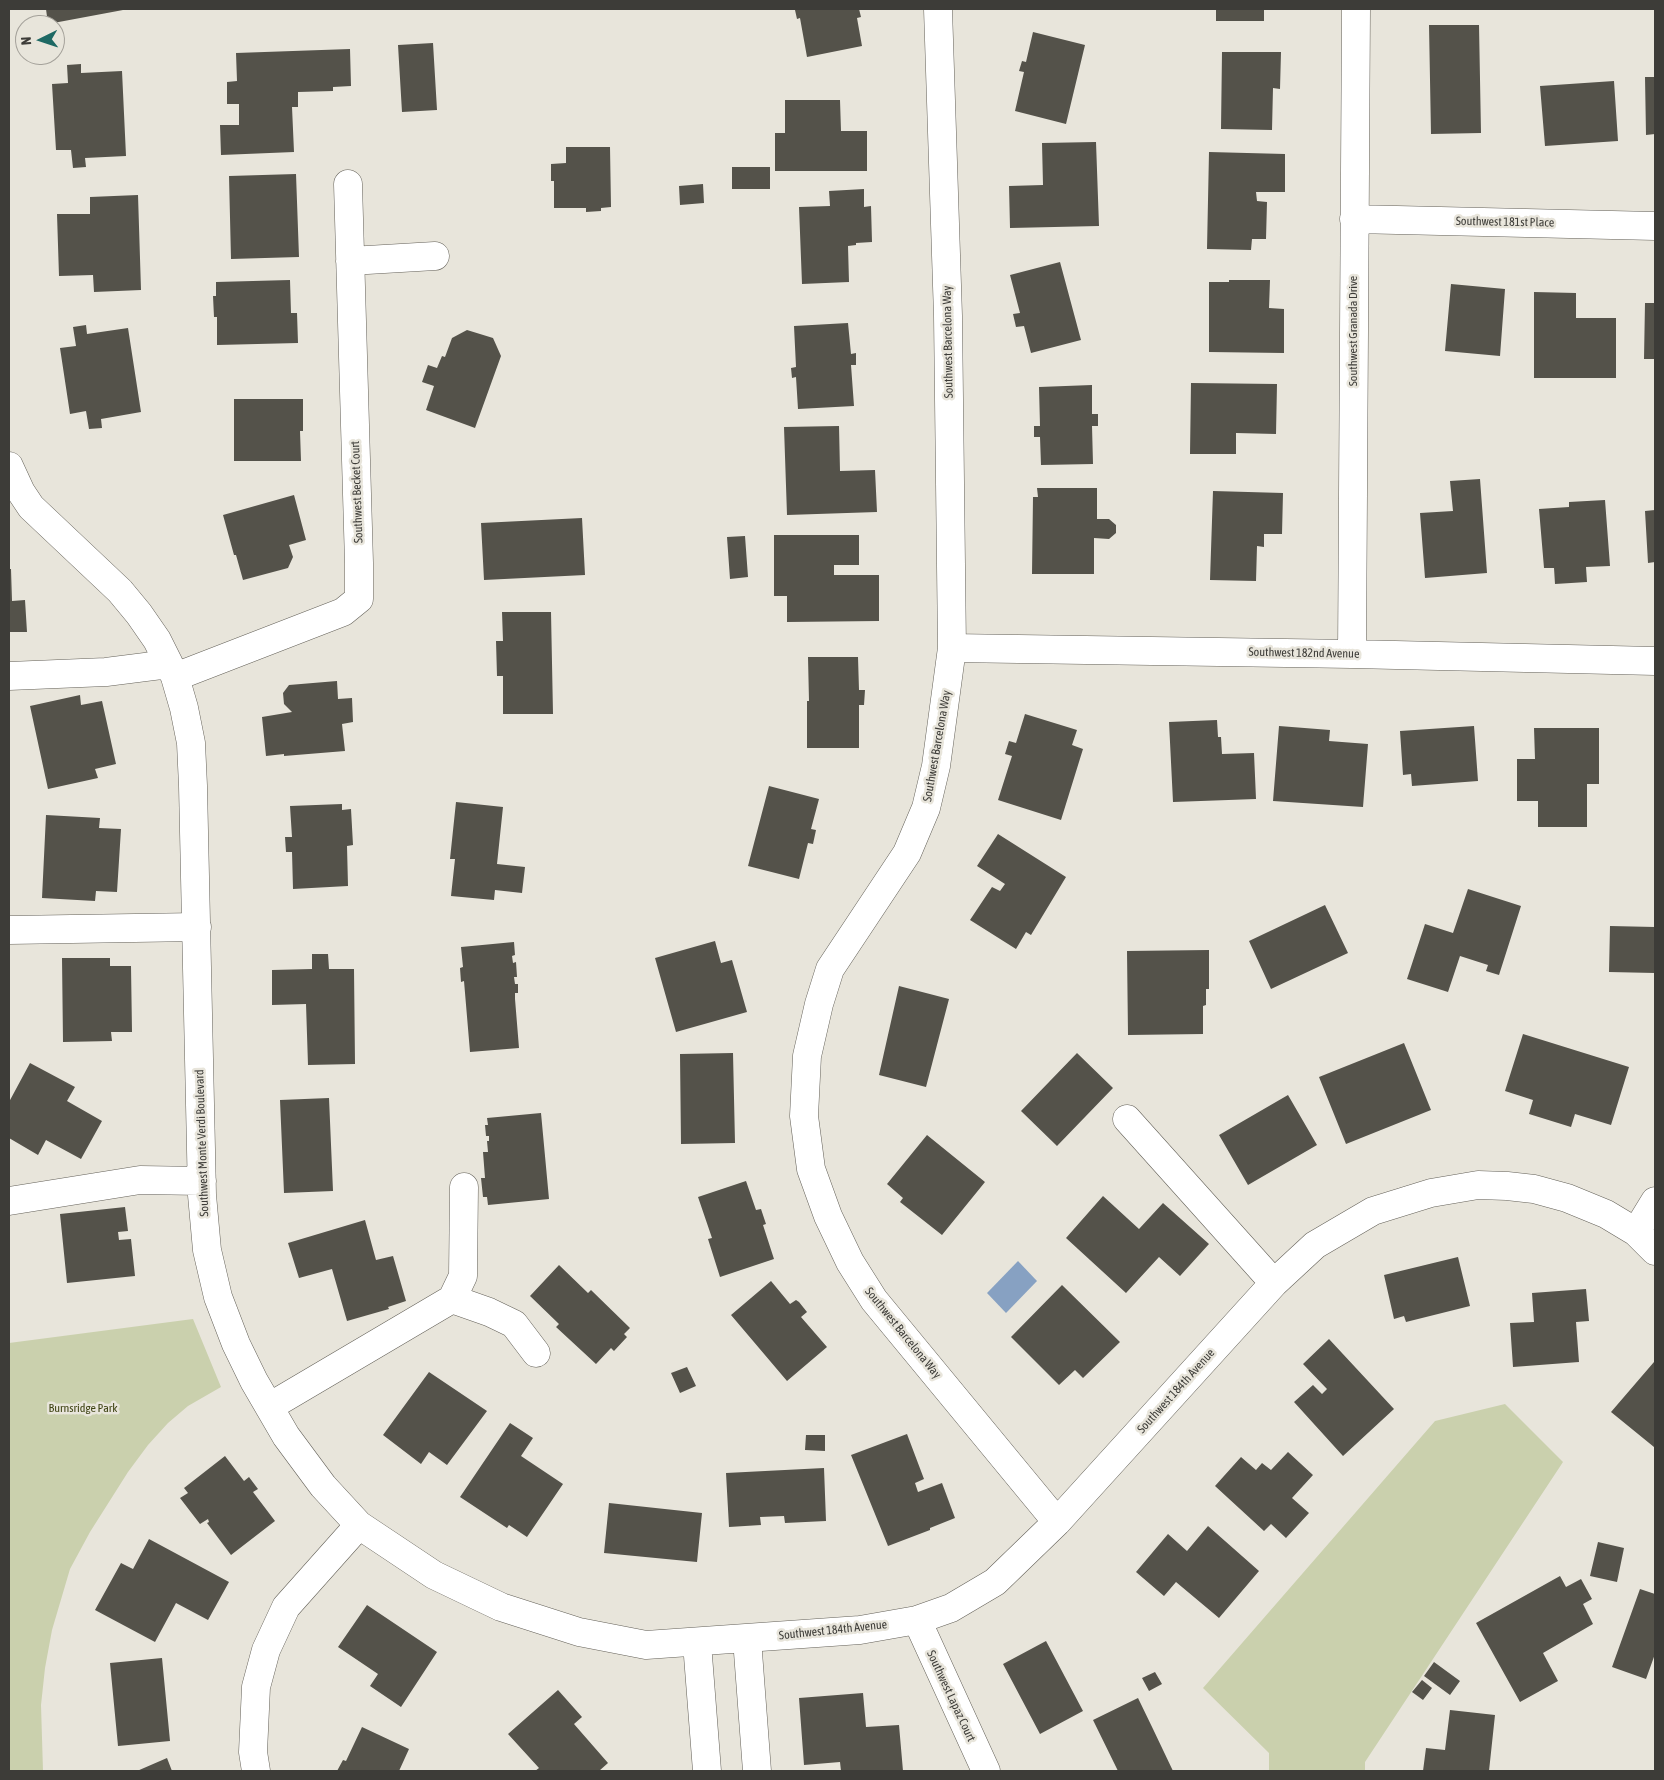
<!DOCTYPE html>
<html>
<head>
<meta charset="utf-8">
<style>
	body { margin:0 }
	#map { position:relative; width:1664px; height:1780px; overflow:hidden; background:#e8e5db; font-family:"Asap Condensed",sans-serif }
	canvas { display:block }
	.frame { position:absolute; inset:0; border:10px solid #3d3c38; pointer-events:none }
	.north { position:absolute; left:15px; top:15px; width:50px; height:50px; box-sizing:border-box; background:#e8e5db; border:1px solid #a4a19a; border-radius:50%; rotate:266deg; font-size:14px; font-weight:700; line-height:20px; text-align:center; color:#3d3c38 }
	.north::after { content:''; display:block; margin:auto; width:18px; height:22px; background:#1e6964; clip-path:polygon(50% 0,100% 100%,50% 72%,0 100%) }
</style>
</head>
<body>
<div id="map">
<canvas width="1664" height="1780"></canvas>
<div class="frame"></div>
<div class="north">N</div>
</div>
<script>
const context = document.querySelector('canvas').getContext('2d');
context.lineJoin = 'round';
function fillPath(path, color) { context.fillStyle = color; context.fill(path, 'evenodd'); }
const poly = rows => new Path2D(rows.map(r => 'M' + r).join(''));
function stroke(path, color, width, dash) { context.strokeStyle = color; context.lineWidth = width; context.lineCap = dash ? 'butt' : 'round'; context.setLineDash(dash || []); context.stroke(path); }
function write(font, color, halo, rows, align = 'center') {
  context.font = font + ' "Asap Condensed",sans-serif'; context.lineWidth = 5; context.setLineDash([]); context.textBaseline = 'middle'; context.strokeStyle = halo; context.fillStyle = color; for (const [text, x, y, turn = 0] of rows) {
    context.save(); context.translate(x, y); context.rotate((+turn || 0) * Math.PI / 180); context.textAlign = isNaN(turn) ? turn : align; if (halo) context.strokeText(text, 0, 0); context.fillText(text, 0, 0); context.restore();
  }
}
fillPath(poly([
	[193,1319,221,1387,188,1406,168,1423,148,1445,128,1472,90,1532,70,1569,52,1630,45,1668,41,1705,43,1771,9,1771,9,1343],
	[1505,1404,1563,1462,1365,1762,1365,1771,1269,1771,1269,1753,1203,1688,1435,1421]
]), '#cad0ad');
fillPath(poly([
	[1018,1261,1037,1281,1006,1313,987,1293]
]), '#87a1c2');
fillPath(poly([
	[46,9,123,9,123,10,48,24],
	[798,9,859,9,861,17,857,18,862,46,807,57,800,18,797,19,795,10],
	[1216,9,1264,9,1264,21,1216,21],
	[1429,25,1479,25,1481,133,1431,134],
	[1033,32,1085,45,1066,124,1015,111,1024,72,1019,71,1022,61,1026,62],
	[433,43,437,110,402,112,398,45],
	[350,49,351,86,333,87,333,91,298,92,298,107,292,107,294,152,221,155,220,125,239,125,239,104,227,104,227,82,237,81,236,53],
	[1222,52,1281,52,1280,89,1273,88,1272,130,1221,129],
	[81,64,81,73,122,71,126,156,85,158,86,167,73,168,71,150,56,150,52,84,68,83,67,65],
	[1645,77,1655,77,1655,134,1646,135],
	[1614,81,1618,141,1545,146,1540,86],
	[785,100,840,100,841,131,867,131,867,171,775,171,775,133,785,133],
	[1096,142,1099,226,1010,228,1009,186,1043,185,1042,143],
	[566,147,610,147,611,207,601,208,601,211,586,212,586,208,554,208,554,181,551,181,551,164,566,163],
	[1209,152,1285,154,1285,192,1256,192,1257,201,1267,202,1266,239,1252,239,1251,250,1207,249],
	[732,167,770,167,770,189,732,189],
	[296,174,299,257,231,259,229,176],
	[703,184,704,203,680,205,679,186],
	[864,189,864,207,871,206,872,242,856,243,856,245,848,246,849,282,802,284,799,207,830,206,829,191],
	[138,195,141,290,94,292,93,275,59,276,57,214,90,214,90,197],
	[1060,262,1081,340,1031,353,1024,326,1016,327,1013,314,1020,313,1010,275],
	[290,280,291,313,297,313,298,343,217,345,217,317,214,317,213,296,216,296,216,282],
	[1229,280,1270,280,1269,308,1284,309,1284,353,1209,352,1209,282,1229,282],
	[1451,284,1505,289,1500,356,1445,351],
	[1534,292,1576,293,1576,318,1616,318,1616,378,1534,378],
	[1645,303,1655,303,1655,359,1644,359],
	[848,323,851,354,856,353,856,365,851,365,854,406,798,409,796,377,792,378,791,368,796,367,794,326],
	[86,325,87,334,128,328,141,412,101,419,102,428,89,429,86,411,70,414,60,348,76,346,73,327],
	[467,330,493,338,501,356,475,428,426,410,434,386,422,382,428,365,437,368,442,356,445,357,452,338],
	[1191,383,1277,384,1276,434,1236,433,1236,454,1190,454],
	[1092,385,1092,414,1098,414,1098,426,1092,426,1093,464,1041,465,1040,437,1034,437,1034,426,1040,426,1039,387],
	[234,399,303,399,303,431,300,431,301,461,234,461],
	[839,426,840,471,875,470,877,512,787,515,784,427],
	[1480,479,1487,573,1425,578,1420,513,1453,511,1450,481],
	[1037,488,1097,488,1097,519,1109,519,1116,525,1116,533,1109,539,1094,538,1094,574,1032,574,1033,497,1038,497],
	[1213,491,1283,493,1282,534,1264,534,1264,547,1257,546,1256,581,1210,580],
	[294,495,306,540,289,545,293,557,288,568,243,580,236,555,234,555,223,515],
	[1605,500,1610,566,1586,567,1587,582,1555,584,1554,568,1544,568,1539,509,1569,507,1569,502],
	[1655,510,1655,562,1648,563,1645,511],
	[582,518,585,575,484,580,481,523],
	[774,535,859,535,859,565,834,565,834,575,879,575,879,621,787,622,787,596,774,596],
	[745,536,748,577,730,579,727,537],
	[9,569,11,569,12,601,25,600,27,632,9,632],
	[502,612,551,612,553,714,503,714,503,676,497,676,496,641,503,641],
	[808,657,858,657,859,690,865,690,864,705,859,705,859,748,807,748,807,701,809,701],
	[337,681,338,699,352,698,353,722,342,724,345,751,284,756,284,754,266,756,262,717,292,712,284,704,283,693,289,685],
	[80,695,81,705,102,701,116,764,95,769,98,778,48,789,30,706],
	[1025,714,1077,730,1072,745,1083,749,1061,820,998,800,1012,756,1005,754,1009,741,1016,743],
	[1217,720,1218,737,1221,737,1222,754,1254,753,1256,799,1173,802,1169,722],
	[1279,726,1330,730,1329,741,1368,744,1363,807,1273,801],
	[1474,726,1478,781,1412,786,1411,774,1403,775,1400,731],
	[1534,728,1599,728,1599,784,1587,784,1587,827,1538,827,1538,801,1517,801,1517,759,1535,759],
	[769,786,819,799,811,829,816,830,813,844,808,843,799,879,748,866],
	[456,802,503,807,497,864,525,867,522,893,495,890,494,900,451,896,455,859,450,859],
	[342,804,342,810,351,809,353,845,347,846,348,886,293,889,292,852,286,852,285,837,292,837,290,806],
	[46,815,100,818,99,828,121,829,117,892,96,891,95,901,42,898],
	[998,834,1066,877,1031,935,1026,932,1016,949,970,920,992,887,1000,891,1005,884,977,866],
	[1468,889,1521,906,1499,975,1486,971,1488,965,1460,956,1448,992,1407,979,1425,924,1453,933],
	[1325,905,1348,953,1271,989,1249,941],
	[1610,926,1655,927,1655,973,1609,972],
	[715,941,721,963,732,960,747,1012,676,1032,655,958],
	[514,942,515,955,512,956,513,963,516,962,517,977,514,977,515,984,518,984,518,993,515,993,515,999,519,1048,470,1052,464,981,461,982,460,968,463,967,461,947],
	[1209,950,1209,989,1206,989,1206,1005,1203,1006,1203,1034,1128,1035,1127,951],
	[312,954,328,954,329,969,354,969,355,1064,308,1065,306,1004,272,1005,272,970,312,969],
	[62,958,110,958,110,966,131,966,132,1032,111,1032,112,1041,63,1042],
	[899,986,949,999,926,1087,879,1075],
	[1523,1034,1629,1067,1611,1125,1575,1114,1571,1127,1529,1114,1533,1100,1505,1091],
	[1404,1043,1431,1110,1346,1144,1319,1077],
	[733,1053,735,1143,681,1144,680,1054],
	[1077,1053,1113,1088,1057,1146,1021,1111],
	[30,1063,75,1087,67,1101,102,1121,81,1159,46,1140,38,1155,9,1138,9,1102],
	[1288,1095,1317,1145,1248,1185,1219,1135],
	[329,1098,333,1191,284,1193,280,1100],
	[541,1113,549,1199,488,1205,487,1197,483,1197,481,1178,485,1178,483,1152,488,1152,487,1141,489,1141,489,1136,486,1136,485,1125,488,1125,487,1118],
	[927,1135,985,1182,942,1235,900,1202,903,1198,887,1184],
	[746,1181,756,1210,761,1209,766,1224,763,1225,774,1259,720,1277,708,1239,712,1238,698,1197],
	[1103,1196,1139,1229,1163,1203,1209,1244,1180,1276,1159,1257,1126,1293,1066,1238],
	[125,1207,128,1231,118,1232,119,1240,131,1239,135,1276,67,1283,60,1214],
	[365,1220,376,1260,393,1256,406,1301,388,1307,389,1309,347,1321,332,1269,299,1278,288,1243],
	[1458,1257,1470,1306,1406,1322,1404,1316,1394,1319,1384,1275],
	[559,1265,588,1293,591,1290,630,1328,624,1334,627,1337,614,1351,611,1348,596,1364,556,1327,559,1324,530,1296],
	[771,1281,790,1304,796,1300,799,1302,807,1312,801,1317,827,1347,787,1381,731,1315],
	[1062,1285,1120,1342,1083,1378,1075,1370,1059,1385,1011,1337],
	[1586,1289,1589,1321,1576,1322,1579,1362,1513,1367,1510,1323,1534,1322,1532,1293],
	[1329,1339,1394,1409,1343,1456,1294,1402,1313,1385,1322,1394,1327,1389,1303,1364],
	[1654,1362,1655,1363,1655,1446,1654,1447,1611,1412],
	[687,1367,696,1386,680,1393,671,1373],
	[429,1372,487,1411,447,1465,429,1452,421,1464,383,1435],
	[510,1423,533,1438,521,1456,563,1484,527,1537,509,1525,507,1528,460,1497],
	[907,1434,924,1479,915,1483,918,1492,942,1483,955,1518,930,1528,930,1530,888,1546,851,1455],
	[806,1435,825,1435,825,1451,805,1450],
	[1288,1452,1313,1475,1292,1498,1309,1513,1286,1538,1271,1524,1264,1531,1215,1486,1241,1457,1256,1470,1262,1463,1271,1470],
	[225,1456,244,1481,249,1477,258,1489,253,1492,275,1521,231,1555,207,1523,209,1522,208,1519,200,1524,180,1498,188,1493,184,1488],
	[824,1468,826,1521,785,1523,784,1516,760,1517,761,1525,729,1527,726,1473],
	[609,1503,702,1513,697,1562,604,1553],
	[1208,1526,1259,1571,1219,1618,1176,1582,1164,1596,1136,1572,1168,1534,1187,1551],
	[149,1539,229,1582,208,1620,176,1603,155,1642,95,1610,121,1563,133,1569],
	[1598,1542,1624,1548,1617,1582,1590,1576],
	[1560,1576,1566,1587,1581,1579,1592,1599,1583,1604,1593,1624,1543,1653,1558,1681,1520,1702,1476,1623],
	[1640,1589,1655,1594,1655,1654,1646,1679,1612,1667],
	[367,1605,437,1652,401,1707,370,1686,378,1674,338,1647],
	[1046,1641,1083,1711,1040,1734,1003,1664],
	[162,1658,170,1741,118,1746,110,1663],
	[1434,1662,1460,1681,1450,1695,1424,1676],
	[1155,1672,1162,1684,1149,1691,1142,1678],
	[1422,1680,1432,1688,1423,1700,1412,1692],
	[558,1690,582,1717,574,1724,608,1763,599,1771,535,1771,539,1768,508,1734],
	[863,1693,866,1727,899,1725,903,1771,841,1771,840,1762,804,1765,799,1698],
	[1138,1698,1153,1729,1173,1771,1118,1771,1093,1720],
	[1450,1710,1495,1715,1489,1771,1423,1771,1426,1748,1445,1750],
	[362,1727,409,1749,399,1771,337,1771,343,1760,346,1761],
	[167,1758,172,1771,137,1771]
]), '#54524a');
const minor = poly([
	[938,9,948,316,952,648,936,766,926,808,907,853,830,969,819,1004,807,1056,804,1116,811,1169,828,1216,850,1262,874,1300,1057,1522],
	[1354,219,1655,226],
	[350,261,435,256],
	[9,466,21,492,31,507,120,591,139,614,157,640,169,664,175,677,184,708,191,743,193,786,202,1195,207,1250,218,1297,236,1344,254,1381,286,1436,323,1486,359,1525,434,1575,501,1607,579,1632,646,1645,860,1630,917,1620,951,1608,995,1582,1057,1522,1274,1283,1315,1245,1373,1211,1431,1193,1478,1185,1507,1186,1534,1189,1567,1198,1606,1214,1636,1232,1655,1251],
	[952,648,1352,654,1655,661],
	[1352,654,1356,9],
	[9,676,106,672,169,664],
	[175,677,343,612,359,599,359,563,348,184],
	[9,930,197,927],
	[1127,1119,1274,1283],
	[9,1201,140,1180,202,1181],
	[1636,1232,1655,1201],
	[452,1299,489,1312,514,1324,536,1353],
	[269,1407,452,1299,463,1276,464,1187],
	[917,1620,986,1771],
	[747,1639,757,1771],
	[697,1643,707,1771],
	[256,1771,253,1752,256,1687,266,1650,286,1607,359,1525]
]);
stroke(minor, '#646159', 29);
stroke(minor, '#fff', 28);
write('12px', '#3d3c38', '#e8e5db', [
	["Southwest 181st Place",1505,222,1],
	["Southwest Granada Drive",1353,331,-90],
	["Southwest Barcelona Way",948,342,-91],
	["Southwest Becket Court",357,492,-92],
	["Southwest 182nd Avenue",1304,653,1],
	["Southwest Barcelona Way",937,746,-80],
	["Southwest Monte Verdi Boulevard",202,1143,-92],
	["Southwest Barcelona Way",903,1333,51],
	["Southwest 184th Avenue",1176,1391,-48],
	["Southwest 184th Avenue",833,1630,-6],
	["Southwest Lapaz Court",951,1696,65]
]);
write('12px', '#3e4313', '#e8e5db', [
	["Burnsridge Park",83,1408]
]);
</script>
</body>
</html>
